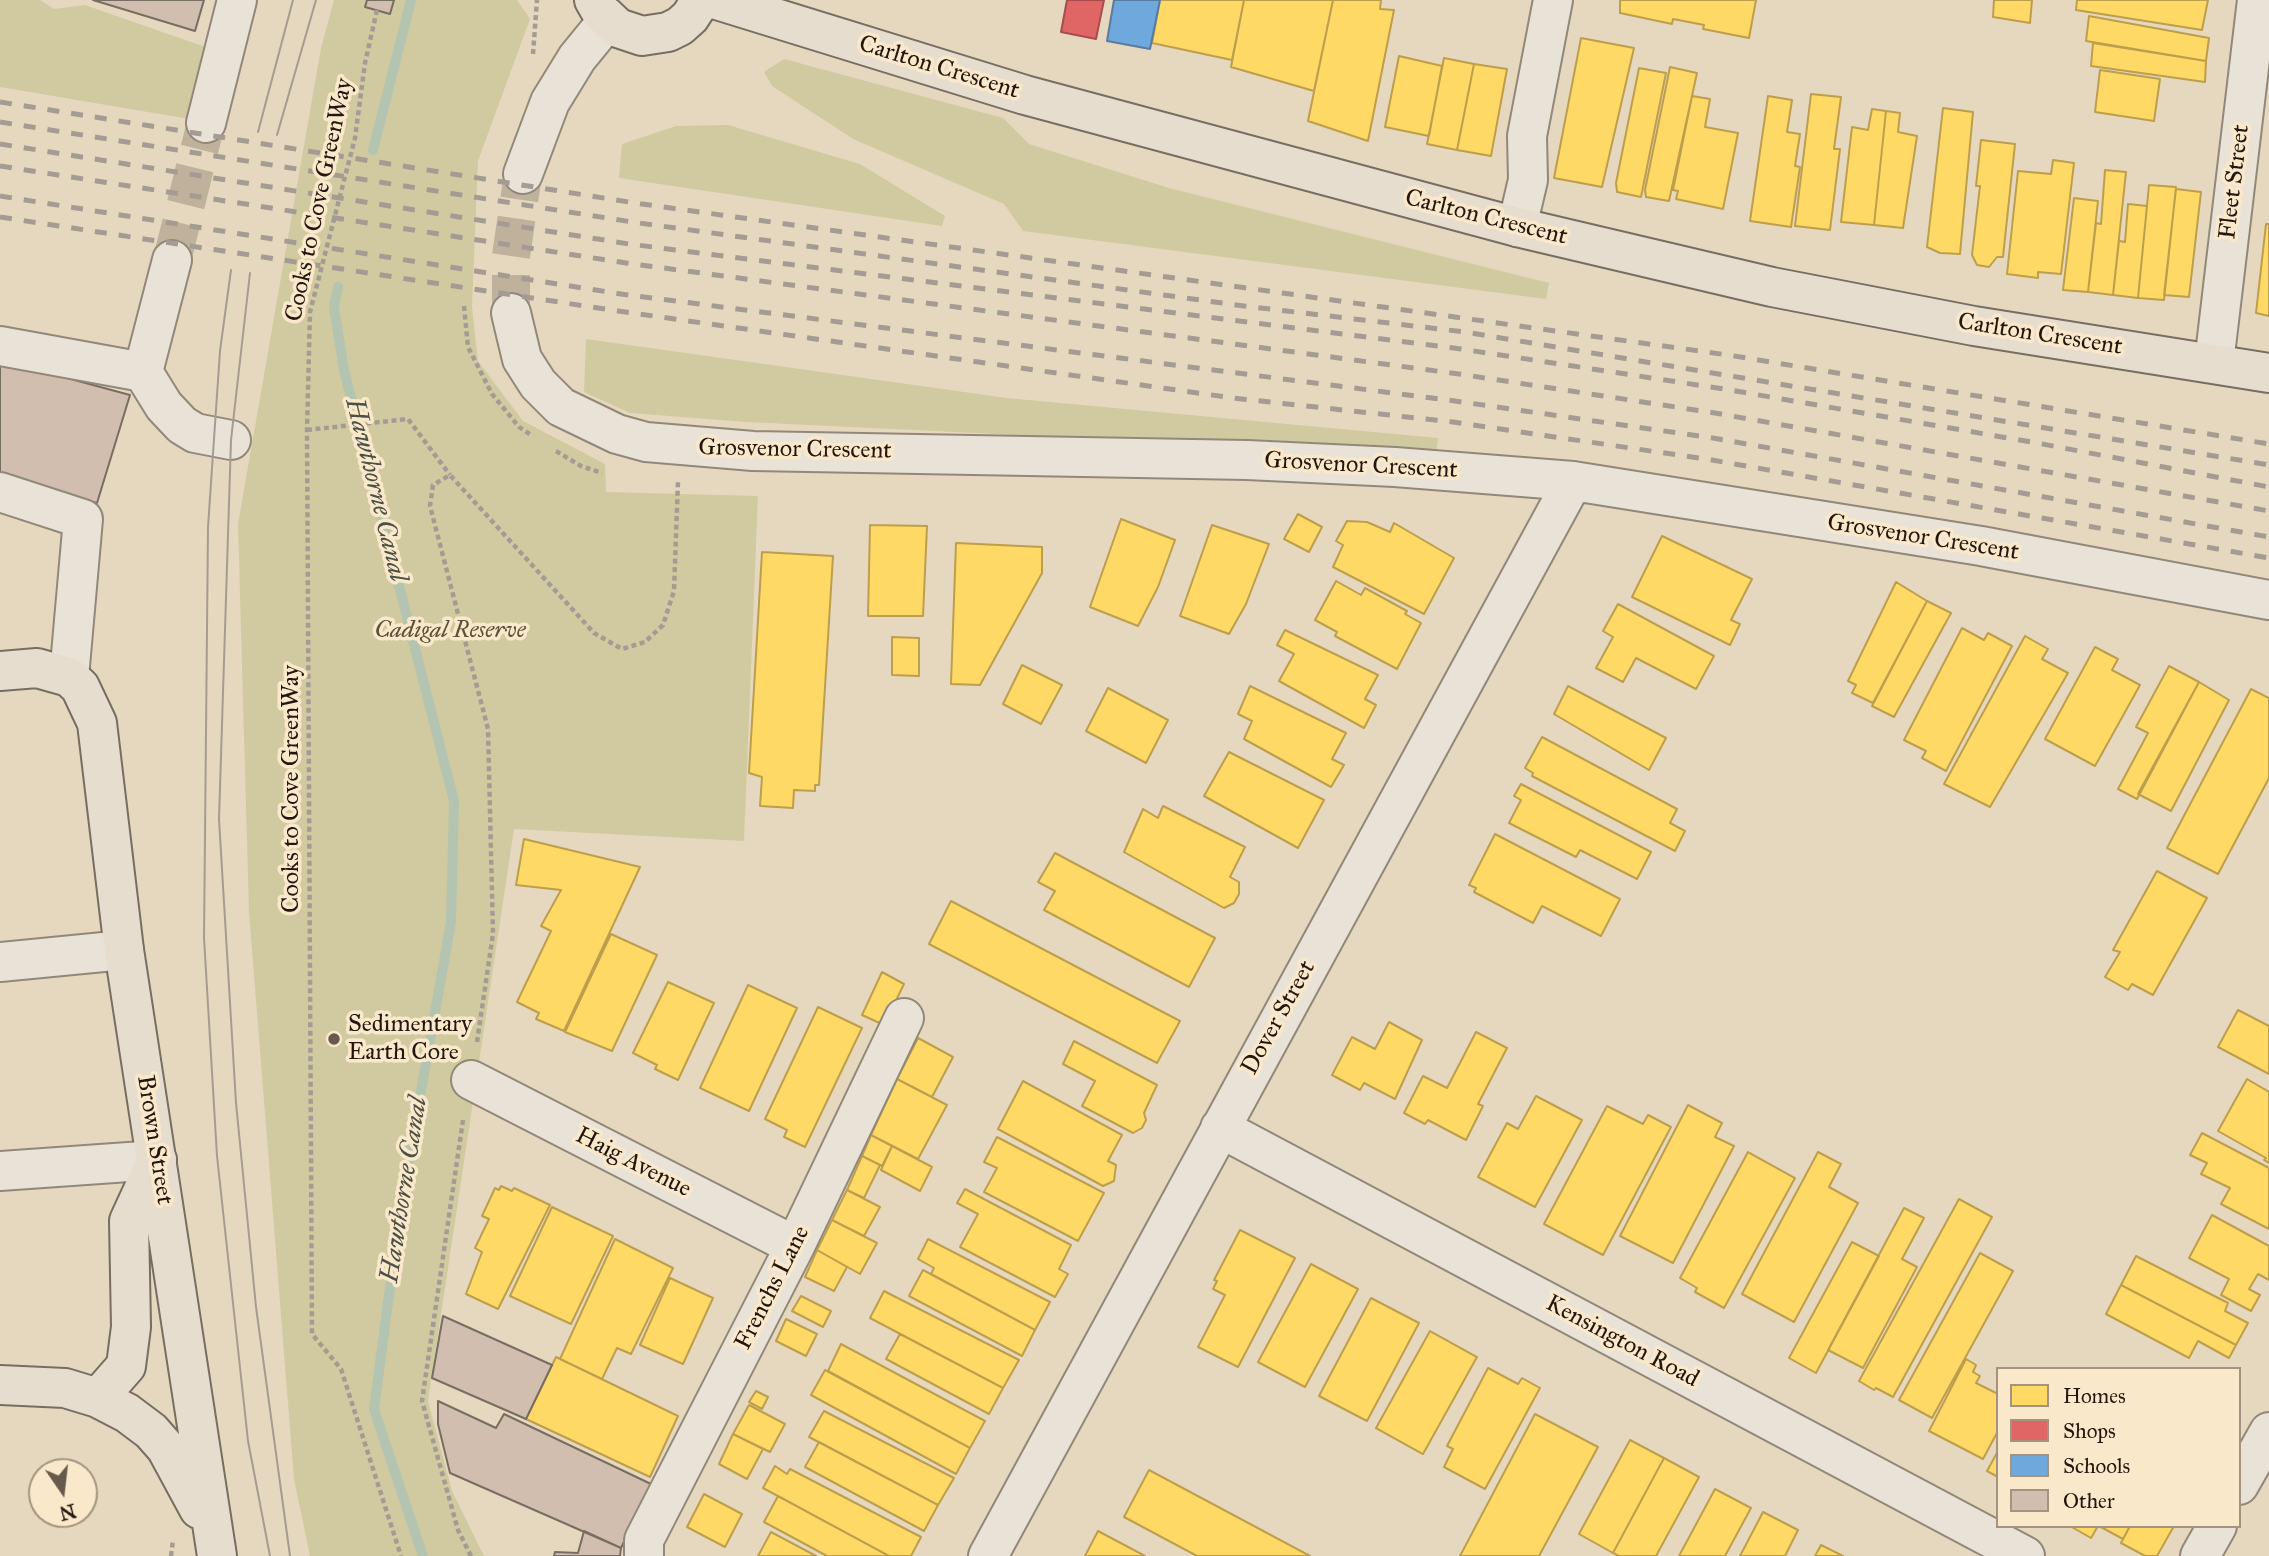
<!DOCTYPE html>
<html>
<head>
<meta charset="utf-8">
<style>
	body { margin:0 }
	#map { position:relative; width:2269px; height:1556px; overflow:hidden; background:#e6d8be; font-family:"IM FELL Great Primer",serif }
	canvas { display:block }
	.legend { position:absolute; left:1996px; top:1367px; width:245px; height:161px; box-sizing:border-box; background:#fae8ca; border:2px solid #a4947f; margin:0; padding:9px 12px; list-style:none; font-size:21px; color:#22160f }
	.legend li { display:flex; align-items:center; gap:14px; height:35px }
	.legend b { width:35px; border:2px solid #a4947f }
	.north { position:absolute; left:28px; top:1458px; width:70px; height:70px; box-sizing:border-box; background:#fae8ca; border:2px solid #a4947f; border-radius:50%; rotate:166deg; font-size:19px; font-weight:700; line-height:28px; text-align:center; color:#22160f }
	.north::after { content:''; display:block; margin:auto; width:24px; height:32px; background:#675a4c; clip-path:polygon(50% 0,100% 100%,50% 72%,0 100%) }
</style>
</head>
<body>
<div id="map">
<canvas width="2269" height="1556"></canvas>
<ul class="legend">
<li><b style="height:19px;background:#ffd966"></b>Homes</li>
<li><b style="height:19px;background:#e06666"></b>Shops</li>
<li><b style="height:19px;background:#6fa8dc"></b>Schools</li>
<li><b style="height:19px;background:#d1beaf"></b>Other</li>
</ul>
<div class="north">N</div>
</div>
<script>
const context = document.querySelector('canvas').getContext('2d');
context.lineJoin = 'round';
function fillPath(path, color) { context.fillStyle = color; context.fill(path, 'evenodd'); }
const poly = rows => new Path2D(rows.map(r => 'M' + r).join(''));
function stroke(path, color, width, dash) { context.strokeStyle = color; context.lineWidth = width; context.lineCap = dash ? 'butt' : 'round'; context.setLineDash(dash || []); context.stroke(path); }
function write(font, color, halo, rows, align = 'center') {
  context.font = font + ' "IM FELL Great Primer",serif'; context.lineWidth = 7; context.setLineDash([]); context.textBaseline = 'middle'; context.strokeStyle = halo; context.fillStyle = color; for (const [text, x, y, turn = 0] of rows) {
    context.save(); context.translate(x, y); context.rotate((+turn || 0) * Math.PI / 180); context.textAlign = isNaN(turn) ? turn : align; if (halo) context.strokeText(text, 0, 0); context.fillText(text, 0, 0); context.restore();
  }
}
fillPath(poly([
	[0,0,40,0,54,9,85,5,211,49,201,121,0,87],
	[334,0,517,0,530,19,478,161,472,307,478,361,523,421,605,464,606,492,758,496,744,841,514,829,428,1401,452,1491,484,1556,310,1556,294,1479,249,912,238,524,321,48],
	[784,59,1003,118,1029,144,1169,188,1549,283,1546,299,1023,231,1004,204,853,139,772,86,764,72],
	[728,125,860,164,945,216,942,226,619,178,622,144,676,126],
	[586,339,1007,398,1438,438,1436,455,746,422,630,413,584,392]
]), '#d1caa0');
const homes = poly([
	[1160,0,1244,0,1232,60,1152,43,1160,0],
	[1244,0,1333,0,1314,91,1231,67,1244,0],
	[1333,0,1381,0,1380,9,1394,10,1368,141,1308,121,1333,0],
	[1620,0,1756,0,1749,38,1703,29,1704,25,1673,19,1672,24,1620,13,1620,0],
	[1994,0,2032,0,2030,23,1993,17,1994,0],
	[2077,0,2208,0,2202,30,2076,10,2077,0],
	[2089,16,2209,38,2206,61,2086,41,2089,16],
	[1581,38,1634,48,1602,187,1554,178,1581,38],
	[2093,43,2206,61,2205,82,2091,66,2093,43],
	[1399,56,1442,66,1429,136,1385,127,1399,56],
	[1444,58,1474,64,1457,150,1427,144,1444,58],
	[1474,64,1507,69,1491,156,1457,150,1474,64],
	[1670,67,1697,73,1669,201,1646,197,1645,190,1670,67],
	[1639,68,1666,73,1641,197,1617,192,1616,183,1639,68],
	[2100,70,2160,79,2154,121,2095,112,2100,70],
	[1811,94,1841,97,1834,149,1840,149,1830,230,1795,226,1811,94],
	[1692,96,1710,99,1705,127,1738,133,1723,209,1676,199,1678,191,1673,190,1692,96],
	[1768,96,1792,100,1787,132,1800,134,1795,166,1800,167,1791,227,1750,221,1768,96],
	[1943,108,1973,112,1960,254,1940,253,1927,247,1943,108],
	[1872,109,1886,111,1874,225,1841,222,1852,127,1868,130,1872,109],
	[1886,111,1900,113,1898,132,1917,136,1903,228,1874,225,1886,111],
	[1981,140,2015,144,2003,257,1997,257,1989,267,1977,265,1972,255,1980,186,1976,186,1981,140],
	[2053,160,2074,163,2061,274,2038,272,2038,278,2007,274,2018,171,2051,174,2053,160],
	[2105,170,2126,172,2113,295,2088,292,2096,223,2101,224,2105,170],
	[2149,185,2176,187,2164,300,2138,298,2149,185],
	[2176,189,2201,192,2189,297,2164,295,2176,189],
	[2074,198,2098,201,2088,292,2063,290,2074,198],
	[2128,204,2147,206,2138,298,2113,295,2119,241,2125,242,2128,204],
	[2266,224,2269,224,2269,316,2256,313,2266,224],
	[1298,514,1322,527,1309,552,1284,539,1298,514],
	[1121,519,1175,540,1158,587,1138,626,1090,607,1121,519],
	[1347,521,1367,522,1390,532,1394,523,1454,558,1424,614,1333,567,1343,545,1336,541,1347,521],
	[870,525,927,526,923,616,868,616,870,525],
	[1212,525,1269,544,1246,604,1229,634,1180,616,1212,525],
	[1662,536,1752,579,1731,620,1740,624,1730,645,1632,597,1662,536],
	[956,543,1042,547,1042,573,980,685,951,684,956,543],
	[762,552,833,556,819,785,815,785,815,791,794,790,793,808,760,806,762,777,749,773,762,552],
	[1336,581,1361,595,1365,588,1407,611,1405,614,1421,623,1397,669,1335,636,1337,632,1315,620,1336,581],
	[1896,582,1927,601,1873,703,1852,693,1856,685,1848,681,1896,582],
	[1927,601,1951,613,1894,717,1872,706,1927,601],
	[1618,604,1714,656,1696,689,1636,658,1623,682,1596,668,1613,637,1603,631,1618,604],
	[1962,628,1984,640,1988,633,2012,646,1946,771,1922,758,1926,751,1904,740,1962,628],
	[1285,630,1378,675,1365,699,1376,705,1364,728,1279,681,1294,654,1277,645,1285,630],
	[2025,636,2048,649,2042,659,2068,673,1990,807,1944,784,2025,636],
	[892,637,919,638,919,676,892,675,892,637],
	[2095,647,2118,659,2112,670,2140,685,2095,766,2045,739,2095,647],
	[1022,665,1062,685,1041,724,1003,704,1022,665],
	[2169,666,2199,682,2137,799,2118,789,2148,733,2136,727,2169,666],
	[2199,682,2229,700,2171,811,2138,794,2199,682],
	[1250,686,1346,733,1332,759,1344,765,1331,787,1244,739,1252,721,1238,714,1250,686],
	[1568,686,1666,738,1649,770,1554,714,1568,686],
	[1108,688,1168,720,1146,763,1086,731,1108,688],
	[2251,689,2269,698,2269,778,2218,874,2167,848,2251,689],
	[1542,737,1677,809,1670,823,1685,831,1675,851,1532,776,1533,773,1525,768,1542,737],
	[1229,752,1324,800,1298,848,1204,796,1229,752],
	[1521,784,1651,852,1637,879,1580,850,1576,857,1509,823,1521,800,1514,796,1521,784],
	[1163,806,1245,847,1230,877,1239,882,1239,894,1234,903,1224,908,1124,852,1143,809,1158,818,1163,806],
	[1495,834,1620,899,1601,936,1542,906,1533,923,1474,892,1476,888,1469,885,1495,834],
	[524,839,640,867,564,1031,536,1019,539,1013,517,1002,551,931,541,926,561,890,516,885,524,839],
	[1055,853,1215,938,1189,987,1044,910,1055,891,1038,882,1055,853],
	[2157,871,2207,898,2153,995,2132,984,2128,990,2105,977,2120,952,2113,950,2157,871],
	[951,901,1180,1021,1157,1063,929,944,951,901],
	[611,934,657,955,612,1051,565,1032,611,934],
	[882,972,904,984,884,1025,862,1015,882,972],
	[668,982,714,1003,678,1080,655,1069,657,1065,633,1053,668,982],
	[748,985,797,1008,749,1111,700,1088,748,985],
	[818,1007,862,1028,805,1147,784,1137,787,1130,765,1119,818,1007],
	[2238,1010,2269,1026,2269,1074,2218,1047,2238,1010],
	[1389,1022,1422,1040,1395,1099,1364,1083,1360,1090,1332,1075,1352,1037,1375,1049,1389,1022],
	[1476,1032,1507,1048,1478,1104,1483,1106,1466,1140,1428,1120,1425,1124,1404,1113,1423,1076,1447,1088,1476,1032],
	[918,1038,953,1057,932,1097,897,1079,918,1038],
	[1074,1041,1157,1085,1144,1113,1146,1120,1142,1128,1133,1133,1082,1106,1095,1081,1063,1064,1074,1041],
	[897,1079,947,1105,918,1159,871,1135,897,1079],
	[2247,1079,2269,1092,2269,1163,2264,1160,2266,1158,2218,1131,2247,1079],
	[1023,1081,1122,1135,1108,1161,1116,1165,1114,1181,1103,1186,998,1129,1023,1081],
	[1536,1096,1582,1120,1535,1207,1478,1177,1507,1123,1518,1129,1536,1096],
	[1688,1105,1722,1123,1715,1137,1734,1146,1673,1263,1620,1236,1688,1105],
	[1607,1106,1643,1124,1648,1115,1671,1127,1603,1255,1544,1224,1607,1106],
	[2202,1133,2269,1168,2269,1229,2221,1204,2230,1188,2201,1174,2207,1163,2190,1155,2202,1133],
	[871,1135,892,1146,882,1166,862,1156,871,1135],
	[997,1137,1104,1193,1078,1241,984,1192,997,1168,984,1162,997,1137],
	[892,1146,932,1167,920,1191,881,1170,892,1146],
	[1748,1152,1795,1178,1724,1308,1695,1292,1697,1288,1680,1278,1748,1152],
	[1818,1152,1841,1164,1829,1187,1858,1203,1794,1322,1742,1294,1818,1152],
	[862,1156,880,1165,864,1198,847,1190,862,1156],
	[501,1186,512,1191,514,1188,550,1205,498,1309,466,1294,482,1252,475,1248,489,1219,482,1216,495,1188,499,1190,501,1186],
	[965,1189,1071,1245,1059,1269,1068,1274,1055,1297,960,1247,978,1214,957,1203,965,1189],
	[847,1190,880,1207,864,1236,832,1220,847,1190],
	[1959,1199,1992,1217,1893,1397,1876,1388,1874,1390,1859,1381,1959,1199],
	[552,1207,613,1236,571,1324,510,1296,552,1207],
	[1904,1208,1924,1218,1902,1259,1917,1267,1863,1368,1828,1350,1904,1208],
	[2212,1215,2269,1246,2269,1280,2258,1274,2249,1289,2260,1295,2251,1311,2221,1295,2229,1279,2189,1258,2212,1215],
	[832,1220,877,1243,860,1274,817,1250,832,1220],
	[1240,1230,1295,1258,1238,1367,1198,1347,1225,1295,1213,1289,1217,1281,1214,1280,1240,1230],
	[615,1239,673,1268,631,1354,617,1348,602,1379,560,1359,615,1239],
	[928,1239,1050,1302,1035,1330,931,1274,934,1268,918,1259,928,1239],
	[1852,1242,1879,1256,1816,1373,1789,1358,1852,1242],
	[817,1250,847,1267,834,1291,805,1277,817,1250],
	[1980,1253,2013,1271,1932,1418,1899,1400,1980,1253],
	[2136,1256,2228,1303,2225,1311,2248,1323,2236,1345,2121,1285,2136,1256],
	[1311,1264,1358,1289,1305,1387,1258,1362,1311,1264],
	[923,1270,1035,1330,1022,1356,909,1296,923,1270],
	[670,1278,713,1298,683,1364,640,1345,670,1278],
	[2121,1285,2236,1345,2229,1358,2198,1341,2189,1358,2106,1314,2121,1285],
	[884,1291,1019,1360,1003,1388,870,1318,884,1291],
	[801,1296,831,1311,823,1327,792,1311,801,1296],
	[1371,1298,1419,1323,1367,1421,1319,1396,1371,1298],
	[786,1319,817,1334,806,1356,776,1341,786,1319],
	[1430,1331,1477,1357,1423,1454,1376,1428,1430,1331],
	[900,1334,1003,1388,989,1414,886,1359,900,1334],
	[841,1344,985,1421,970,1448,828,1371,841,1344],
	[556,1357,678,1416,650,1477,526,1419,556,1357],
	[1966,1359,1976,1365,1973,1372,1980,1376,1976,1383,1998,1394,1998,1431,1983,1459,1929,1431,1966,1359],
	[1488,1368,1518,1384,1522,1378,1540,1388,1485,1489,1444,1467,1453,1449,1447,1446,1488,1368],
	[825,1370,970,1448,956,1474,811,1395,825,1370],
	[756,1391,768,1397,762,1409,749,1402,756,1391],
	[749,1405,785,1424,770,1452,733,1434,749,1405],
	[824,1411,954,1478,938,1505,809,1437,824,1411],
	[1535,1414,1598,1447,1539,1556,1460,1556,1535,1414],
	[733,1434,763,1449,747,1479,719,1464,733,1434],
	[1630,1440,1664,1458,1613,1553,1579,1534,1630,1440],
	[819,1442,938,1505,924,1531,805,1467,819,1442],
	[1998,1451,1998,1477,1987,1471,1998,1451],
	[1664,1458,1699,1477,1656,1556,1619,1556,1613,1553,1664,1458],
	[775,1466,787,1474,790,1469,921,1537,911,1556,889,1556,763,1488,775,1466],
	[1149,1470,1310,1556,1197,1556,1124,1517,1149,1470],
	[1715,1489,1751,1508,1725,1556,1679,1556,1715,1489],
	[704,1494,742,1514,725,1547,687,1527,704,1494],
	[778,1496,889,1556,827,1556,764,1522,778,1496],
	[1763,1512,1798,1530,1785,1556,1740,1556,1763,1512],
	[2070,1526,2098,1526,2091,1538,2070,1526],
	[2099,1526,2130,1526,2123,1539,2099,1526],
	[2130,1526,2174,1526,2157,1556,2145,1556,2121,1543,2130,1526],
	[1098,1531,1145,1556,1085,1556,1098,1531],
	[771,1532,816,1556,758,1556,771,1532],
	[1821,1545,1843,1556,1815,1556,1821,1545]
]);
fillPath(homes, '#ffd966');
stroke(homes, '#bd9e4c', 2);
const shops = poly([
	[1067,0,1104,0,1096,39,1061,32,1067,0]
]);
fillPath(shops, '#e06666');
stroke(shops, '#a74e4c', 2);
const schools = poly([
	[1114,0,1160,0,1150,49,1107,41,1114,0]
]);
fillPath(schools, '#6fa8dc');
stroke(schools, '#587c9e', 2);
stroke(poly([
	[373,150,411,0],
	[338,287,334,307,344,370,454,801,451,922,401,1204,374,1409,423,1556]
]), '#b3c4b1', 10);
const building = poly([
	[93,0,204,0,195,31,93,0],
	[367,0,394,0,390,14,365,7,367,0],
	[0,360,130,395,97,503,0,476,0,360],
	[443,1316,552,1365,526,1419,432,1378,443,1316],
	[438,1401,496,1428,504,1414,651,1484,621,1548,450,1473,438,1424,438,1401],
	[584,1531,621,1548,620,1556,554,1556,555,1552,578,1553,584,1531]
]);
fillPath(building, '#d1beaf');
stroke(building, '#776e61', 2);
stroke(poly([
	[172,260,206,123],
	[511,313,511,256,523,174]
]), '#bfb19b', 38, [38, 19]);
const minor = poly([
	[206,123,237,0],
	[523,174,550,102,577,58,608,20],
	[1517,227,1528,180,1527,136,1553,0],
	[511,313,522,359,538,384,561,407,617,434,646,442,753,451,1247,460,1395,467,1573,481,1981,546,2269,600],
	[0,346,143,372,172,260],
	[2214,363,2257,0],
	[143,372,164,406,182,425,195,433,231,440],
	[0,492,83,519,69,677],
	[0,962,124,950],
	[471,1080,795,1246],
	[1220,1128,2025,1556],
	[0,1171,157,1160],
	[2239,1485,2269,1432],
	[644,1556,644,1540,795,1246,904,1018],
	[988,1556,1573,481],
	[2200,1556,2217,1526]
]);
const major = poly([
	[594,0,601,12,618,28,642,36,668,32,680,26,690,17,701,0],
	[717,0,1025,95,1517,227,1772,287,1974,326,2269,373],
	[0,671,37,668,69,677,80,687,97,723,124,950,217,1556],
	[0,1385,65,1388,98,1398,127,1413,151,1431,166,1448,199,1509],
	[98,1398,126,1366,131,1327,129,1221,157,1160]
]);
stroke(minor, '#918879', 42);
stroke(major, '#776e61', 42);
stroke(poly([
	[377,10,365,63,355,138,310,312,307,430,312,1334,341,1369,401,1556],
	[533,54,537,0],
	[464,306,468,347,492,394,519,427,531,435],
	[307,430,408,419,450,475],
	[556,451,581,466,602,473],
	[477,1042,493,934,488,729,430,506,433,485,450,475,594,633,622,649,645,642,663,625,674,591,678,481],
	[463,1120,422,1401,458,1530,471,1556],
	[171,1556,173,1540]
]), '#a49c93', 4.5, [5, 3.5]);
stroke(minor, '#e9e2d6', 38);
stroke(major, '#e6ddce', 38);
stroke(poly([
	[258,132,293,0],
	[277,135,316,0],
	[231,270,220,351,208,527,204,938,217,1156,248,1441,270,1556],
	[250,273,231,440,219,819,236,1103,256,1307,290,1556]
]), '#a49c93', 2);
stroke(poly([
	[0,102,635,203,1728,355,2269,444],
	[0,122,632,222,1244,306,1465,332,2269,465],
	[0,144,629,244,1461,349,1724,389,2037,443,2269,487],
	[0,166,626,263,1459,374,1715,413,2269,511],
	[0,196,621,294,1455,401,1713,438,2269,537],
	[0,217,618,311,1233,398,1453,422,1712,460,2269,558]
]), '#a49c93', 5, [12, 12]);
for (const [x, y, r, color] of [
	[334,1039,7,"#675a4c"]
]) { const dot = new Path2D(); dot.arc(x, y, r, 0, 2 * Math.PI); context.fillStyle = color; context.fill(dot); stroke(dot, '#fae8ca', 2.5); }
write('24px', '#22160f', '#fae8ca', [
	["Carlton Crescent",939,68,17],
	["Fleet Street",2235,182,-83],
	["Cooks to Cove GreenWay",320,200,-78],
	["Carlton Crescent",1486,218,14],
	["Carlton Crescent",2040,335,9],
	["Grosvenor Crescent",795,450,1],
	["Grosvenor Crescent",1361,466,3],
	["Grosvenor Crescent",1923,538,9],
	["Cooks to Cove GreenWay",292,789,-90],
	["Dover Street",1279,1018,-61],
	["Brown Street",154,1140,81],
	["Haig Avenue",633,1163,27],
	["Frenchs Lane",773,1288,-63],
	["Kensington Road",1622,1342,28]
]);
write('italic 24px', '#595139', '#fae8ca', [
	["Cadigal Reserve",450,631]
]);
write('24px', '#22160f', '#fae8ca', [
	["Sedimentary",348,1025],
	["Earth Core",348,1053]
], 'left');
write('italic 26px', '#4d5046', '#fae8ca', [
	["Hawthorne Canal",375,490,76],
	["Hawthorne Canal",405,1190,-81]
]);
</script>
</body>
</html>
